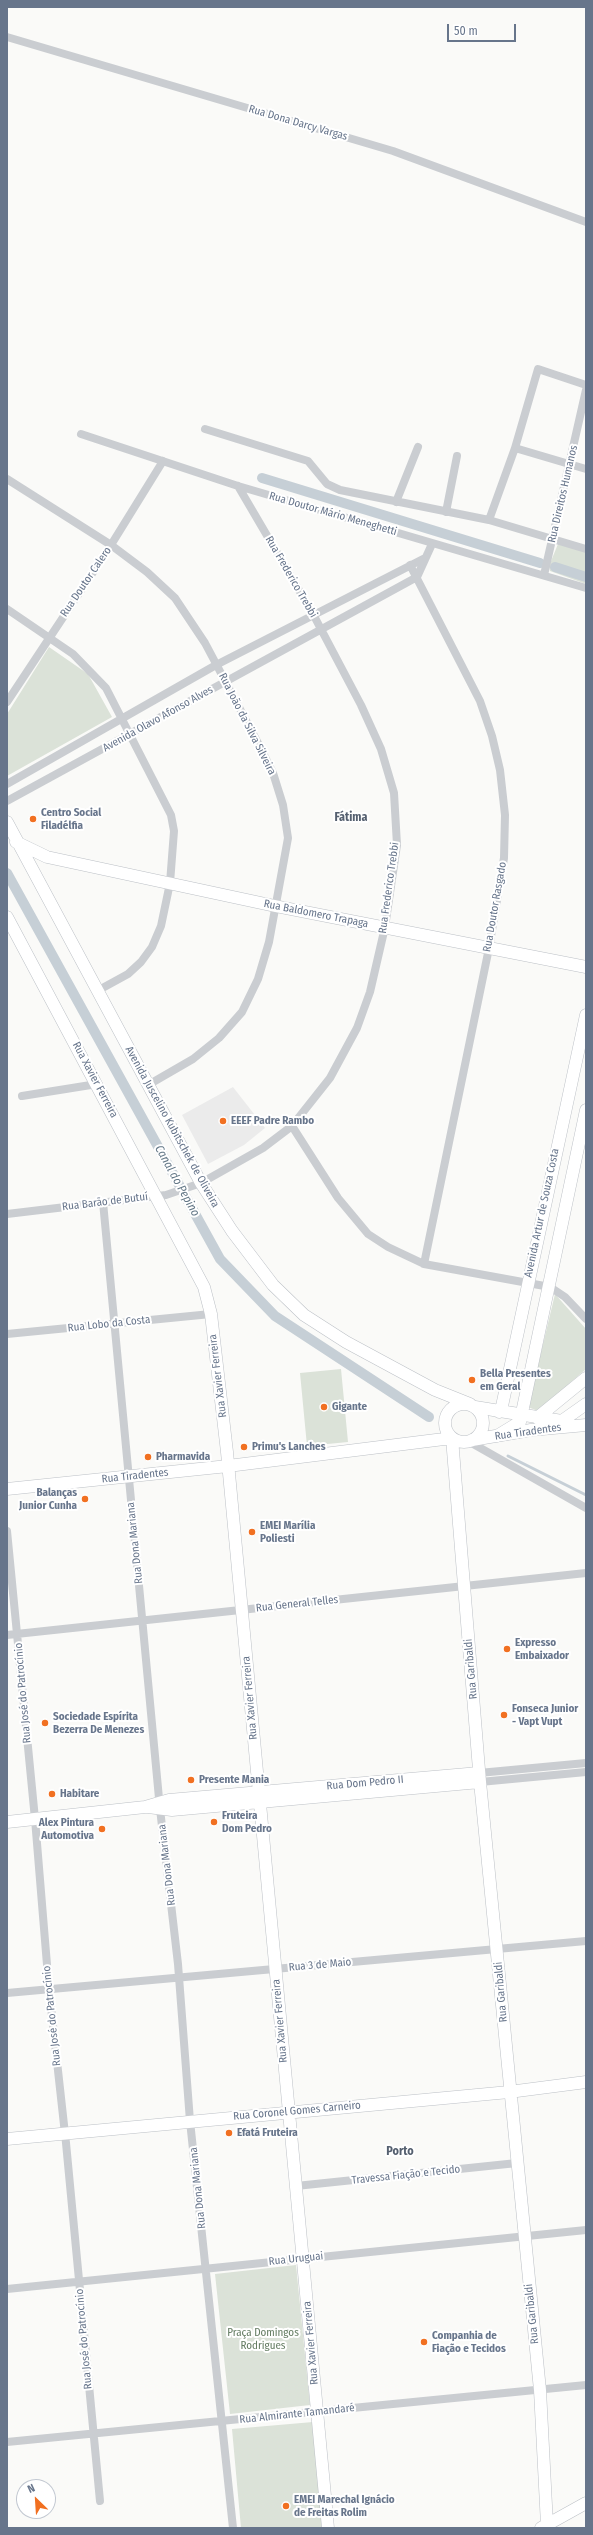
<!DOCTYPE html>
<html>
<head>
<meta charset="utf-8">
<style>
	body { margin:0 }
	#map { position:relative; width:593px; height:2535px; overflow:hidden; background:#fafaf8; font-family:"Fira Sans Condensed",sans-serif }
	canvas { display:block }
	.frame { position:absolute; inset:0; border:8px solid #67758b; pointer-events:none }
	.north { position:absolute; left:16px; top:2479px; width:40px; height:40px; box-sizing:border-box; background:#fff; border:1px solid #c2c8d1; border-radius:50%; rotate:335deg; font-size:11px; font-weight:700; line-height:16px; text-align:center; color:#67758b }
	.north::after { content:''; display:block; margin:auto; width:14px; height:18px; background:#f17021; clip-path:polygon(50% 0,100% 100%,50% 72%,0 100%) }
	.scale { position:absolute; left:447px; top:24px; width:69px; height:18px; box-sizing:border-box; border:2px solid #67758b; border-top:0; padding-left:5px; font-size:12px; line-height:14px; white-space:nowrap; color:#67758b; -webkit-text-stroke:3px #fff; paint-order:stroke }
</style>
</head>
<body>
<div id="map">
<canvas width="593" height="2535"></canvas>
<div class="frame"></div>
<div class="north">N</div>
<div class="scale">50 m</div>
</div>
<script>
const context = document.querySelector('canvas').getContext('2d');
context.lineJoin = 'round';
function fillPath(path, color) { context.fillStyle = color; context.fill(path, 'evenodd'); }
const poly = rows => new Path2D(rows.map(r => 'M' + r).join(''));
function stroke(path, color, width, dash) { context.strokeStyle = color; context.lineWidth = width; context.lineCap = dash ? 'butt' : 'round'; context.setLineDash(dash || []); context.stroke(path); }
function write(font, color, halo, rows, align = 'center') {
  context.font = font + ' "Fira Sans Condensed",sans-serif'; context.lineWidth = 4; context.setLineDash([]); context.textBaseline = 'middle'; context.strokeStyle = halo; context.fillStyle = color; for (const [text, x, y, turn = 0] of rows) {
    context.save(); context.translate(x, y); context.rotate((+turn || 0) * Math.PI / 180); context.textAlign = isNaN(turn) ? turn : align; if (halo) context.strokeText(text, 0, 0); context.fillText(text, 0, 0); context.restore();
  }
}
fillPath(poly([
	[233,1087,265,1128,244,1145,208,1164,182,1115]
]), '#ebebeb');
fillPath(poly([
	[558,544,586,552,586,584,550,571,549,566],
	[49,647,88,674,112,717,7,776,7,714],
	[555,1294,586,1329,586,1369,538,1411,528,1407],
	[341,1369,348,1442,307,1446,300,1373],
	[296,2265,310,2405,230,2414,215,2274],
	[313,2422,323,2528,241,2528,232,2429]
]), '#dbe2d8');
stroke(poly([
	[508,1456,586,1495]
]), '#c6cfd6', 3);
stroke(poly([
	[262,478,540,563],
	[555,567,586,577],
	[7,873,220,1259,275,1316,429,1417]
]), '#c6cfd6', 10);
const secondary = poly([
	[7,822,201,1183,232,1231,273,1285,304,1315,346,1342,435,1390,470,1404],
	[16,842,47,857,275,906,586,967],
	[7,917,204,1287,211,1314,227,1452,328,2528],
	'445 1423a19 19 0 1 1 38 0a19 19 0 1 1-38 0Z',
	[475,1407,568,1422],
	[499,1412,502,1406,586,1015],
	[537,1418,586,1378],
	[559,1423,586,1404],
	[497,1436,520,1422,586,1110],
	[452,1438,480,1782,540,2390,547,2525],
	[472,1440,531,1430,586,1425],
	[7,1489,228,1466,452,1438],
	[148,1807,172,1810,480,1782],
	[7,1822,145,1807,169,1800,479,1773],
	[7,2139,509,2092,586,2082],
	[541,2528,586,2503]
]);
stroke(secondary, '#bcc0c6', 13);
stroke(poly([
	[7,37,393,151,586,222],
	[205,429,308,461,327,484,340,490,489,520,586,549],
	[81,434,238,486,586,588],
	[515,448,586,469],
	[7,479,111,545,147,572,175,598,205,643,258,743,273,773,283,805,288,838,269,942,258,979,242,1012,219,1038,193,1059,148,1085],
	[396,502,418,447],
	[446,512,457,456],
	[489,520,515,448,538,369,586,385],
	[410,565,480,701,492,736,500,770,505,815,504,858,489,948,424,1264],
	[544,575,586,390],
	[7,609,73,654,106,688,171,815,174,831,170,883,161,926,152,947,141,962,128,974,97,991],
	[7,702,111,545,163,461],
	[7,784,216,665,425,558],
	[7,801,417,577,432,544],
	[22,1096,97,1084],
	[292,1126,338,1198,368,1234,388,1247,424,1264,550,1287,565,1297,586,1319],
	[103,1202,160,1809,178,1964,190,2121,233,2528],
	[7,1214,166,1195,201,1183,263,1148,292,1126,330,1078,357,1028,370,992,385,927,397,845,394,793,381,749,361,705,313,614,238,486],
	[7,1334,211,1314],
	[468,1441,586,1508],
	[7,1531,35,1819,49,1989,66,2143,100,2501],
	[7,1635,586,1573],
	[479,1773,586,1763],
	[480,1782,586,1772],
	[7,1993,586,1941],
	[296,2186,517,2163],
	[7,2289,586,2230],
	[7,2442,586,2385]
]), '#cacdd1', 8);
stroke(secondary, '#fff', 12);
for (const [x, y, r, color] of [
	[33,819,4,"#f17021"],
	[223,1121,4,"#f17021"],
	[472,1380,4,"#f17021"],
	[324,1407,4,"#f17021"],
	[244,1447,4,"#f17021"],
	[148,1457,4,"#f17021"],
	[85,1499,4,"#f17021"],
	[252,1532,4,"#f17021"],
	[507,1649,4,"#f17021"],
	[504,1715,4,"#f17021"],
	[45,1723,4,"#f17021"],
	[191,1780,4,"#f17021"],
	[52,1794,4,"#f17021"],
	[214,1822,4,"#f17021"],
	[102,1829,4,"#f17021"],
	[229,2133,4,"#f17021"],
	[424,2342,4,"#f17021"],
	[286,2506,4,"#f17021"]
]) { const dot = new Path2D(); dot.arc(x, y, r, 0, 2 * Math.PI); context.fillStyle = color; context.fill(dot); stroke(dot, '#fff', 1.5); }
write('11px', '#67758b', '#fff', [
	["Rua Dona Darcy Vargas",298,123,16],
	["Rua Direitos Humanos",563,494,-77],
	["Rua Doutor Mário Meneghetti",333,514,16],
	["Rua Frederico Trebbi",291,577,60],
	["Rua Doutor Calero",86,582,-56],
	["Avenida Olavo Afonso Alves",158,719,-29],
	["Rua João da Silva Silveira",247,724,63],
	["Rua Frederico Trebbi",389,888,-82],
	["Rua Doutor Rasgado",495,907,-80],
	["Rua Baldomero Trapaga",316,914,11],
	["Rua Xavier Ferreira",95,1080,62],
	["Avenida Juscelino Kubitschek de Oliveira",172,1127,61],
	["Rua Barão de Butuí",105,1202,-7],
	["Avenida Artur de Souza Costa",542,1213,-78],
	["Rua Lobo da Costa",109,1324,-6],
	["Rua Xavier Ferreira",218,1376,-97],
	["Rua Tiradentes",528,1432,-8],
	["Rua Tiradentes",135,1476,-6],
	["Rua Dona Mariana",135,1543,-96],
	["Rua General Telles",297,1604,-6],
	["Rua Garibaldi",471,1669,-95],
	["Rua José do Patrocínio",23,1693,-95],
	["Rua Xavier Ferreira",250,1698,-95],
	["Rua Dom Pedro II",365,1783,-5],
	["Rua Dona Mariana",167,1865,-97],
	["Rua 3 de Maio",320,1965,-5],
	["Rua Garibaldi",501,1992,-95],
	["Rua José do Patrocínio",52,2016,-96],
	["Rua Xavier Ferreira",280,2021,-95],
	["Rua Coronel Gomes Carneiro",297,2111,-5],
	["Travessa Fiação e Tecido",406,2175,-6],
	["Rua Dona Mariana",198,2188,-96],
	["Rua Uruguai",296,2259,-6],
	["Rua Garibaldi",532,2314,-96],
	["Rua José do Patrocínio",84,2339,-95],
	["Rua Xavier Ferreira",311,2343,-95],
	["Rua Almirante Tamandaré",297,2414,-6]
]);
write('bold 11px', '#67758b', '#fff', [
	["Centro Social",41,813],
	["Filadélfia",41,826],
	["EEEF Padre Rambo",231,1121],
	["Bella Presentes",480,1374],
	["em Geral",480,1387],
	["Gigante",332,1407],
	["Primu's Lanches",252,1447],
	["Pharmavida",156,1457],
	["Balanças",77,1493,"right"],
	["Junior Cunha",77,1506,"right"],
	["EMEI Marília",260,1526],
	["Poliesti",260,1539],
	["Expresso",515,1643],
	["Embaixador",515,1656],
	["Fonseca Junior",512,1709],
	["- Vapt Vupt",512,1722],
	["Sociedade Espírita",53,1717],
	["Bezerra De Menezes",53,1730],
	["Presente Mania",199,1780],
	["Habitare",60,1794],
	["Fruteira",222,1816],
	["Dom Pedro",222,1829],
	["Alex Pintura",94,1823,"right"],
	["Automotiva",94,1836,"right"],
	["Efatá Fruteira",237,2133],
	["Companhia de",432,2336],
	["Fiação e Tecidos",432,2349],
	["EMEI Marechal Ignácio",294,2500],
	["de Freitas Rolim",294,2513]
], 'left');
write('11px', '#647c62', '#fff', [
	["Praça Domingos",263,2333],
	["Rodrigues",263,2346]
]);
write('bold 12px', '#556070', '#fff', [
	["Fátima",351,818],
	["Porto",400,2152]
]);
write('italic 12px', '#637786', '#fff', [
	["Canal do Pepino",177,1181,61]
]);
</script>
</body>
</html>
